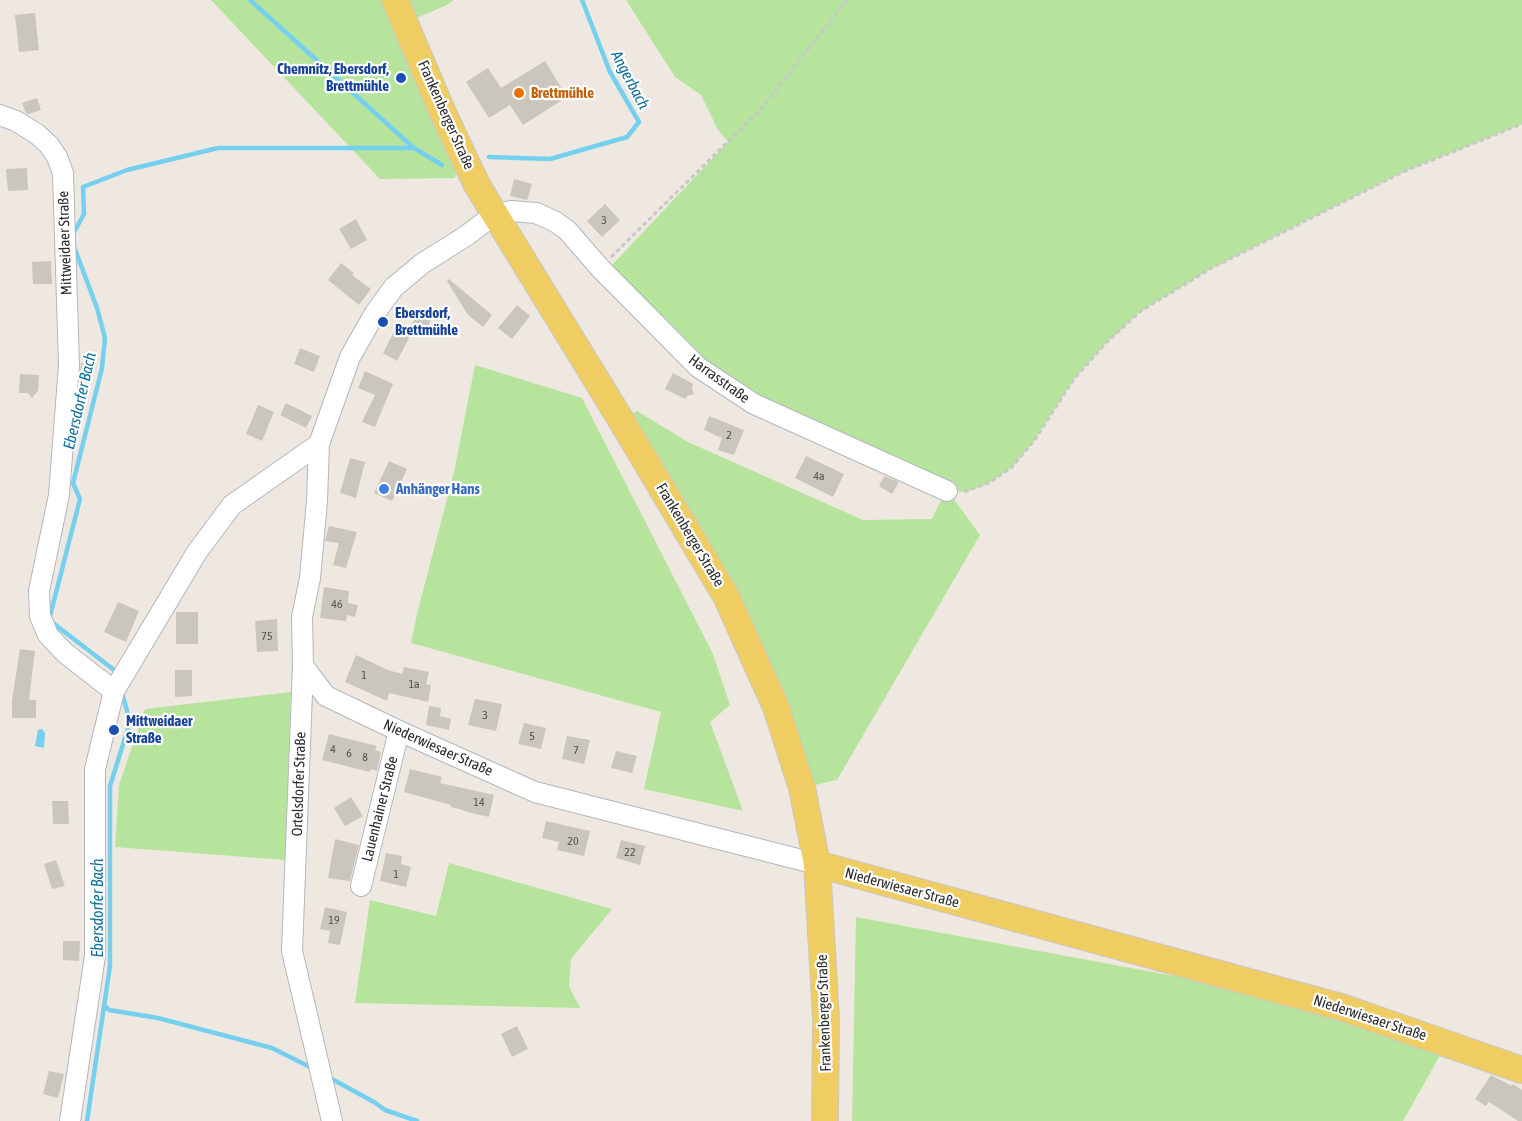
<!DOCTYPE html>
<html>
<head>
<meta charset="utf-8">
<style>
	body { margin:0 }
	canvas { display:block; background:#eee8e0 }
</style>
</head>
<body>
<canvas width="1522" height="1121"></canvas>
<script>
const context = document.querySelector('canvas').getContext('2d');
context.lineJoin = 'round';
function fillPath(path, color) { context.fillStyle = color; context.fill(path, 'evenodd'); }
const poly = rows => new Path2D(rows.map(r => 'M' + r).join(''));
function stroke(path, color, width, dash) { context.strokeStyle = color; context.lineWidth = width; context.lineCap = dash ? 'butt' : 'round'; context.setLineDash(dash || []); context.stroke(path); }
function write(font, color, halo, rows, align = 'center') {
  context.font = font + ' "Asap Condensed",sans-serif'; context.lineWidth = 4.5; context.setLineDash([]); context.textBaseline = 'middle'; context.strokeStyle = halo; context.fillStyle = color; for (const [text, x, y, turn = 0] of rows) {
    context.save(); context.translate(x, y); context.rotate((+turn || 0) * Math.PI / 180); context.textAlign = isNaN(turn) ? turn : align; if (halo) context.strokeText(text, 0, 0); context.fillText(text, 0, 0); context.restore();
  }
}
fillPath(poly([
	[211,0,454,0,447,5,393,28,459,160,455,178,380,179],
	[626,0,1522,0,1522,124,1403,172,1212,268,1141,311,1106,343,1074,379,1034,441,1011,468,989,483,966,492,948,491,980,535,837,780,802,788,776,707,621,420,637,411,688,442,863,520,932,519,944,494,754,404,600,268,613,264,728,142,718,130,701,95,675,77],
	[475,365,582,398,713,654,730,705,710,722,743,811,644,789,661,712,411,643,418,610,454,472],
	[291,692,285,860,115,847,119,785,145,709],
	[449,863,612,909,571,959,569,986,580,1008,355,1003,370,900,436,916],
	[856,917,1341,1007,1447,1043,1403,1121,852,1121]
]), '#b6e49d');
fillPath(poly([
	[42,729,45,733,44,748,35,746,38,730]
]), '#74d0ee');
stroke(poly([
	[250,0,414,148,442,165],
	[489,157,550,159,627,137,639,122,610,72,582,0],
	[72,236,84,214,83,187,127,170,218,148,414,148],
	[73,244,97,308,105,338,102,368,73,483,80,499,49,620,118,673],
	[104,1005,109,1010,158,1018,272,1048,312,1068],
	[332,1079,374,1102,385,1110,417,1121],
	[87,1121,110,966,110,786,130,722,123,696]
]), '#74d0ee', 4.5);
fillPath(poly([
	[35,13,39,50,19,52,15,15],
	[545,61,567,97,523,125,510,105,489,118,466,82,488,68,501,88],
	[37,98,41,110,28,114,26,113,22,103],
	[27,168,28,190,8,191,6,169],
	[514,179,532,184,527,200,510,196],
	[605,204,620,220,602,237,587,221],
	[356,219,367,240,351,249,339,229],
	[51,261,52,284,33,284,32,262],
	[341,263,354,273,352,275,371,289,359,305,328,280],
	[449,279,492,315,483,327,468,315,447,281],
	[517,305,530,316,512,339,498,328],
	[420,309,433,316,425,332,411,325],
	[398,324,412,332,397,361,383,353],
	[300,348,320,356,314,372,294,364],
	[81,363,89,363,89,375,80,375],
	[365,371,393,384,375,427,362,422,375,395,358,388],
	[673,373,693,384,692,388,694,394,687,396,685,399,665,389],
	[20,374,39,375,38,391,32,398,28,393,19,393],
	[286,403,312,416,306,428,280,415],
	[258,405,274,412,262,441,246,434],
	[709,416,744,430,734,455,718,450,722,438,704,430],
	[806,456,844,474,833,497,795,478],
	[350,458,365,462,356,498,340,493],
	[389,461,407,469,392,501,374,493],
	[884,476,899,482,892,494,879,486],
	[329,526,357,532,346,568,333,565,339,543,325,541],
	[324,587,349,591,348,603,358,605,355,617,347,615,346,621,320,618],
	[118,602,139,611,126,642,104,632],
	[176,612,198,612,198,644,176,644],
	[277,619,278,651,257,652,255,621],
	[20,649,35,651,29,700,36,700,36,718,12,718,12,700],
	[356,655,388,670,402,674,404,667,429,672,426,684,431,685,428,702,389,693,387,701,345,682],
	[175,670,192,670,192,696,175,697],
	[475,699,502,704,496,731,468,725],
	[429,706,441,708,440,716,451,719,449,730,426,725],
	[524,723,546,728,541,749,518,744],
	[329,734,377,746,375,750,381,752,377,771,371,769,370,772,322,760],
	[567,736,590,740,584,764,562,759],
	[616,751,637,756,632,773,611,768],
	[410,769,442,777,440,783,494,795,489,817,463,811,463,810,451,807,451,805,404,792],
	[351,797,363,816,345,826,334,808],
	[52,801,68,801,69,824,53,824],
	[546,821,590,831,584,856,557,850,559,842,542,838],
	[335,839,359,845,350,881,328,878],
	[621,840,645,846,640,865,616,858],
	[386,853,402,856,401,864,411,867,406,887,380,881],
	[56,860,65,886,52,889,44,864],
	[325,907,347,912,340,945,328,943,330,931,320,929],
	[63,941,80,941,79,961,63,960],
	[517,1026,528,1049,512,1057,501,1034],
	[49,1071,64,1074,58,1098,43,1094],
	[1491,1075,1512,1086,1513,1084,1522,1090,1522,1121,1518,1121,1489,1102,1486,1106,1475,1099]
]), '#cac6be');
const minor = poly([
	[0,115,16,121,37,134,49,145,57,157,63,173,69,365,59,495,39,591,40,616,48,635,65,653,114,691],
	[303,666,326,696,399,731,535,792,817,864],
	[361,886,399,731],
	[70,1121,95,956,95,769,114,691,197,552,232,505,319,444],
	[332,1121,292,951,303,666,302,617,310,578,317,501,319,444,350,357,375,313,394,287,423,263,466,236,495,214,511,211,536,213,554,221,567,230,600,268,698,367,754,404,947,491]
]);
const major = poly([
	[395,0,443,113,477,185,621,420,726,596,776,707,802,788,817,864,826,1018,825,1121],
	[817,864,1341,1007,1522,1070]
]);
stroke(minor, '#b3b6c0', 22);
stroke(major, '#c8c8c8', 28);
stroke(poly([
	[611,257,761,109,847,0],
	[964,492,989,483,1011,468,1034,441,1074,379,1106,343,1141,311,1212,268,1403,172,1522,124]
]), '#c8c8c8', 3, [4.5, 3]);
stroke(minor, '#fff', 20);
stroke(major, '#f0cd63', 26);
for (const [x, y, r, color] of [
	[401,78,6,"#1a4fb4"],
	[519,93,6,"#e8710a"],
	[383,322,6,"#1a4fb4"],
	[384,489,6,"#3f7fe0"],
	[114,730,6,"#1a4fb4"]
]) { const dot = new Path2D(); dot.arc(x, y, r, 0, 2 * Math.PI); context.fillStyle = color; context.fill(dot); stroke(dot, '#fff', 2); }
write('12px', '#545351', null, [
	["3",604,220],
	["2",729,435],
	["4a",819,476],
	["46",337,604],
	["75",267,636],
	["1",364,675],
	["1a",414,684],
	["3",485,715],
	["5",532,736],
	["4",333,749],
	["7",576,750],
	["6",349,753],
	["8",365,757],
	["14",479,802],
	["20",573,841],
	["22",630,852],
	["1",396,874],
	["19",334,920]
]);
write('bold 15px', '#164399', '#fff', [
	["Chemnitz, Ebersdorf,",389,69,"right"],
	["Brettmühle",389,86,"right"],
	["Ebersdorf,",395,313],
	["Brettmühle",395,330],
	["Mittweidaer",126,721],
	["Straße",126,738]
], 'left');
write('bold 15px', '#c56008', '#fff', [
	["Brettmühle",531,93]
], 'left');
write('15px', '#2d2d2d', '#fff', [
	["Frankenberger Straße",446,115,66],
	["Mittweidaer Straße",65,243,-92],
	["Harrasstraße",719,379,36],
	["Frankenberger Straße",690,535,59],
	["Niederwiesaer Straße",438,748,24],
	["Ortelsdorfer Straße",299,784,-88],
	["Lauenhainer Straße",380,809,-76],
	["Niederwiesaer Straße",902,888,15],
	["Frankenberger Straße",824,1013,-92],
	["Niederwiesaer Straße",1370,1018,18]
]);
write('bold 15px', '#366cbe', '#fff', [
	["Anhänger Hans",396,489]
], 'left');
write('italic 16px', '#0e709f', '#fff', [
	["Angerbach",630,80,62],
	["Ebersdorfer Bach",80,401,-77],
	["Ebersdorfer Bach",98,908,-90]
]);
</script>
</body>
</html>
